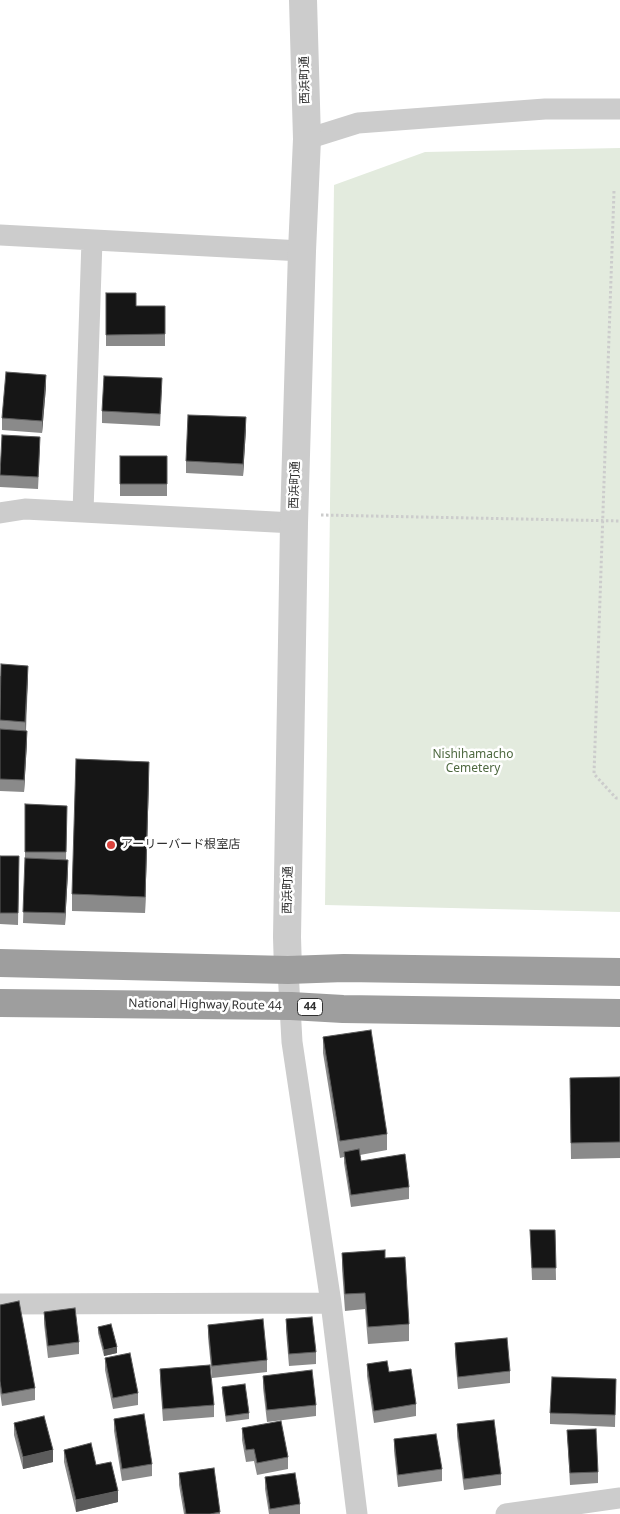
<!DOCTYPE html>
<html>
<head>
<meta charset="utf-8">
<style>
	body { margin:0 }
	canvas { display:block; background:#fff }
</style>
</head>
<body>
<canvas width="620" height="1514"></canvas>
<script>
const context = document.querySelector('canvas').getContext('2d');
context.lineJoin = 'round';
function fillPath(path, color) { context.fillStyle = color; context.fill(path, 'evenodd'); }
const poly = rows => new Path2D(rows.map(r => 'M' + r).join(''));
function stroke(path, color, width, dash) { context.strokeStyle = color; context.lineWidth = width; context.lineCap = dash ? 'butt' : 'round'; context.setLineDash(dash || []); context.stroke(path); }
function write(font, color, halo, rows, align = 'center') {
  context.font = font + ' "Noto Sans","Noto Sans JP",sans-serif'; context.lineWidth = 5; context.setLineDash([]); context.textBaseline = 'middle'; context.strokeStyle = halo; context.fillStyle = color; for (const [text, x, y, turn = 0] of rows) {
    context.save(); context.translate(x, y); context.rotate((+turn || 0) * Math.PI / 180); context.textAlign = isNaN(turn) ? turn : align; if (halo) context.strokeText(text, 0, 0); context.fillText(text, 0, 0); context.restore();
  }
}
fillPath(poly([
	[620,148,620,912,325,905,334,185,425,152]
]), '#e3ebde');
stroke(poly([
	[614,191,594,774,616,798,620,798],
	[321,515,620,521]
]), '#ccc', 3, [2.5, 2.5]);
stroke(poly([
	[307,139,358,123,545,109,620,109],
	[0,235,302,251],
	[83,512,92,240],
	[0,513,25,509,294,523],
	[288,970,292,1042,331,1303,357,1514],
	[0,1304,331,1303],
	[506,1514,620,1498]
]), '#ccc', 21);
stroke(poly([
	[288,970,287,937,294,523,302,251,307,139,303,0]
]), '#ccc', 28);
stroke(poly([
	[0,963,288,970,344,968,620,972],
	[0,1003,291,1006,343,1009,620,1013]
]), '#9e9e9e', 28);
fillPath(poly([
	[106,293,136,306,165,306,165,346,106,346],
	[46,387,42,433,2,430,2,418],
	[162,390,160,426,102,423,102,411],
	[246,429,243,476,186,473,186,461],
	[40,449,38,489,0,487,0,475],
	[120,456,167,456,167,496,120,496],
	[0,676,28,678,26,731,27,742,24,792,0,791],
	[149,778,145,913,72,911,72,894],
	[67,806,66,860,68,872,65,925,23,923,25,863,25,852],
	[0,856,19,856,18,925,0,924],
	[323,1037,387,1134,387,1150,360,1155,361,1161,409,1187,409,1199,351,1207,344,1163,344,1157,340,1158,323,1053],
	[620,1077,620,1158,571,1159,570,1095],
	[530,1230,555,1230,556,1280,532,1280],
	[342,1253,385,1258,409,1324,409,1341,368,1344,365,1309,345,1311,342,1269],
	[0,1305,35,1388,35,1400,2,1406,0,1392],
	[44,1312,79,1342,79,1354,48,1358,44,1324],
	[286,1319,316,1352,316,1364,289,1366,286,1331],
	[208,1325,267,1360,267,1372,212,1378,208,1337],
	[98,1327,117,1353,104,1356,98,1333],
	[455,1343,510,1371,510,1383,458,1389,455,1355],
	[105,1358,138,1393,138,1405,113,1409,105,1370],
	[367,1364,389,1372,416,1404,416,1416,374,1423,367,1376],
	[160,1369,214,1405,214,1417,163,1421,160,1381],
	[263,1376,316,1405,316,1416,267,1422,263,1388],
	[616,1379,615,1427,550,1424,550,1413],
	[222,1387,249,1413,249,1419,226,1422,222,1393],
	[114,1419,152,1464,152,1476,122,1481,114,1431],
	[14,1423,53,1462,23,1469,14,1435],
	[457,1424,501,1474,501,1485,464,1490,457,1436],
	[242,1428,288,1457,288,1469,257,1475,254,1461,246,1462,242,1440],
	[567,1430,598,1472,598,1483,570,1485],
	[394,1439,442,1469,442,1481,398,1487,394,1451],
	[64,1450,96,1465,118,1502,76,1512,64,1462],
	[214,1468,220,1514,184,1514,179,1485,179,1473],
	[265,1477,300,1504,300,1514,269,1514,265,1489]
]), '#8a8a8a');
fillPath(poly([
	[46,375,46,387,42,433,42,421],
	[246,417,246,429,243,476,243,464],
	[28,666,28,678,25,734,25,722],
	[27,731,27,742,24,792,24,780],
	[149,762,149,778,145,913,145,897],
	[68,860,68,872,65,925,65,913],
	[117,1347,117,1353,104,1356,104,1350],
	[53,1450,53,1462,23,1469,23,1457],
	[118,1491,118,1502,76,1512,76,1500]
]), '#5c5c5c');
const building = poly([
	[106,293,136,293,136,306,165,306,165,334,106,335,106,293],
	[6,372,46,375,42,421,2,418,6,372],
	[104,376,162,378,160,414,102,411,104,376],
	[188,415,246,417,243,464,186,461,188,415],
	[2,435,40,437,38,477,0,475,2,435],
	[120,456,167,456,167,484,120,484,120,456],
	[1,664,28,666,25,722,0,720,1,664],
	[0,729,27,731,24,780,0,779,0,729],
	[76,759,149,762,145,897,72,894,76,759],
	[25,804,67,806,66,852,25,852,25,804],
	[0,856,19,856,18,913,0,913,0,856],
	[25,858,68,860,65,913,23,912,25,858],
	[371,1030,387,1134,340,1141,323,1037,371,1030],
	[620,1077,620,1142,571,1143,570,1078,620,1077],
	[359,1149,361,1161,405,1154,409,1187,351,1195,344,1152,359,1149],
	[530,1230,555,1230,556,1268,532,1268,530,1230],
	[385,1250,385,1258,405,1257,409,1324,368,1327,365,1293,345,1294,342,1253,385,1250],
	[19,1301,35,1388,2,1394,0,1381,0,1305,19,1301],
	[75,1308,79,1342,48,1346,44,1312,75,1308],
	[312,1317,316,1352,289,1354,286,1319,312,1317],
	[263,1319,267,1360,212,1366,208,1325,263,1319],
	[111,1324,117,1347,104,1350,98,1327,111,1324],
	[507,1338,510,1371,458,1377,455,1343,507,1338],
	[130,1353,138,1393,113,1398,105,1358,130,1353],
	[387,1361,389,1372,411,1369,416,1404,374,1411,367,1364,387,1361],
	[210,1365,214,1405,163,1409,160,1369,210,1365],
	[312,1370,316,1405,267,1410,263,1376,312,1370],
	[552,1377,616,1379,615,1415,550,1413,552,1377],
	[245,1384,249,1413,226,1416,222,1387,245,1384],
	[144,1414,152,1464,122,1469,114,1419,144,1414],
	[44,1416,53,1450,23,1457,14,1423,44,1416],
	[494,1420,501,1474,464,1479,457,1424,494,1420],
	[281,1421,288,1457,257,1463,254,1449,246,1450,242,1428,281,1421],
	[596,1429,598,1472,570,1473,567,1430,596,1429],
	[436,1434,442,1469,398,1475,394,1439,436,1434],
	[91,1443,96,1465,111,1462,118,1491,76,1500,64,1450,91,1443],
	[214,1468,220,1512,210,1514,186,1514,179,1473,214,1468],
	[295,1473,300,1504,270,1509,265,1477,295,1473]
]);
fillPath(building, '#161616');
stroke(building, '#5c5c5c', 1);
for (const [x, y, r, color] of [
	[111,845,5,"#da433d"]
]) { const dot = new Path2D(); dot.arc(x, y, r, 0, 2 * Math.PI); context.fillStyle = color; context.fill(dot); stroke(dot, '#fff', 2); }
for (const [x, y, w] of [
	[310,1007,25]
]) { const box = new Path2D(); box.roundRect(x - w / 2, y - 8.5, w, 17, 4); context.fillStyle = '#fff'; context.fill(box); stroke(box, '#2f2f2f', 1); }
write('bold 11px', '#2f2f2f', null, [
	["44",310,1007]
]);
write('12px', '#2f2f2f', '#fff', [
	["西浜町通",305,80,-91],
	["西浜町通",295,485,-88],
	["西浜町通",288,890,-89],
	["National Highway Route 44",205,1005,1]
]);
write('12px', '#4d683f', '#fff', [
	["Nishihamacho",473,755],
	["Cemetery",473,769]
]);
write('12px', '#2f2f2f', '#fff', [
	["アーリーバード根室店",121,845]
], 'left');
</script>
</body>
</html>
